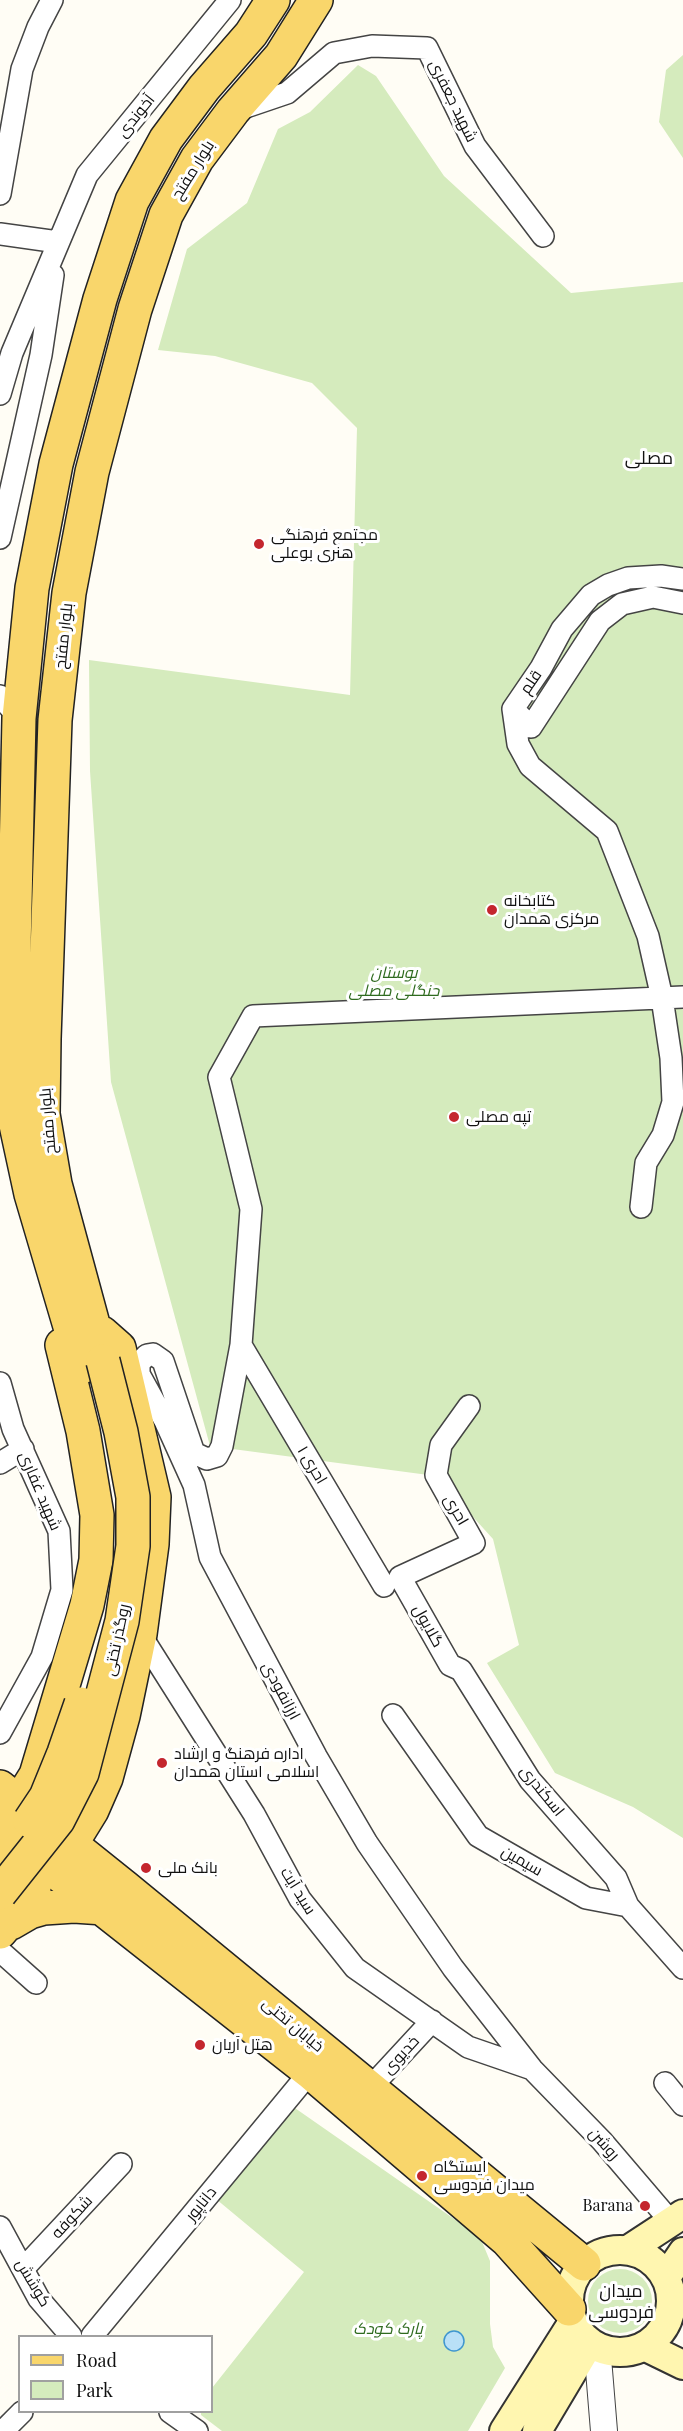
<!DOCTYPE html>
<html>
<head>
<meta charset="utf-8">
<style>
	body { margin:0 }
	#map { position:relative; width:683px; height:2431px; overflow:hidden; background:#fffdf5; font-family:"Playfair Display",serif }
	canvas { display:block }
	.legend { position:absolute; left:18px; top:2335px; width:195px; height:78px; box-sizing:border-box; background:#fff; border:2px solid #a0a0a0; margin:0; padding:8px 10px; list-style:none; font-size:18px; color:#111 }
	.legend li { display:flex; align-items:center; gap:12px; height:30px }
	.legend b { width:30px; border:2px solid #a0a0a0 }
</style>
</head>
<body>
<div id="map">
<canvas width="683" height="2431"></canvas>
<ul class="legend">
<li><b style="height:8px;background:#f9d66b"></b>Road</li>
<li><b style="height:16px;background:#d5ebbd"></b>Park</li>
</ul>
</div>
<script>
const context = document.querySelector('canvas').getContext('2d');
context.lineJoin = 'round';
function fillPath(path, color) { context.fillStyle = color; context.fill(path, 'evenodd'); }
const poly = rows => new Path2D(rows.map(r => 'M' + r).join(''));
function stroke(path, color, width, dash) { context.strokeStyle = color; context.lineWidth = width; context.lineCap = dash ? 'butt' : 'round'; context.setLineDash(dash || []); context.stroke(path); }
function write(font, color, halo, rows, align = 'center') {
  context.font = font + ' "Playfair Display",Cairo,serif'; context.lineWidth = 6; context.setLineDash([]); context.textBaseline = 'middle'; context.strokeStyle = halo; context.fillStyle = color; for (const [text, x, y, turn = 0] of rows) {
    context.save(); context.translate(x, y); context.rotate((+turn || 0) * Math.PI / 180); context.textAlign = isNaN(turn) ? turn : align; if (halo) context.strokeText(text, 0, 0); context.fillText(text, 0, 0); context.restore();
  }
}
fillPath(poly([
	[683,55,683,158,659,122,666,70],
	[358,65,376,76,444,176,571,293,683,282,683,1838,633,1807,555,1773,487,1663,519,1645,493,1539,436,1476,210,1446,111,1082,90,771,89,660,350,695,357,428,312,383,215,356,158,350,187,249,247,203,278,129,310,112],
	[292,2106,480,2237,490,2261,490,2324,493,2347,505,2368,468,2431,222,2431,201,2415,201,2412,212,2412,212,2388,304,2272,216,2199],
	'588 2301a32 32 0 1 1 64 0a32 32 0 1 1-64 0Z'
]), '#d5ebbd');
const water = poly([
	'444 2341a10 10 0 1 1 20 0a10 10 0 1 1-20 0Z'
]);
fillPath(water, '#b9e0f7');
stroke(water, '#3f96cf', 1.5);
const minor = poly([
	[237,110,287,93,334,53,372,46,427,48,475,146,543,236],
	[0,194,22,69,38,27,52,0],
	[0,234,58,242],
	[0,394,12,353,87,175,230,0],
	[0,538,41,355,53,275],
	[0,696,19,718],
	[513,709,518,744,530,766,607,831,648,936,662,998,671,1058,673,1102,663,1135,646,1163,641,1207],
	[513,709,531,727,600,621,622,604,653,597,683,603],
	[513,709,541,668,562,629,591,595,608,585,628,578,661,576,683,579],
	[241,1345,384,1586],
	[130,1362,139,1374,165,1421,194,1485,210,1557,316,1756,367,1843,453,1968,532,2069,602,2141,672,2223],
	[139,1374,139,1363,147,1355,153,1354,163,1361,194,1453,207,1459,217,1456,222,1446,241,1345,251,1209,219,1077,253,1016,683,997],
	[0,1383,13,1429,59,1531,62,1590,42,1657,0,1733],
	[469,1406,441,1445,436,1475,474,1543,400,1577,450,1665,461,1670,530,1780,616,1878,628,1906],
	[0,1463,23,1449],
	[140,1634,254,1814,300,1899,355,1968,468,2047,532,2069],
	[393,1715,478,1836,586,1898,628,1906,683,1968],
	[0,1951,36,1983],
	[665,2083,683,2105],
	[370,2088,432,2021],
	[0,2227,39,2299,71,2336],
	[23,2269,121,2164],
	[92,2336,310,2072],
	[170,2412,197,2431],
	[3,2431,22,2412]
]);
const tertiary = poly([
	[597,2346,604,2431]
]);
const secondary = poly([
	'569 2301a51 51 0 1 1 102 0a51 51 0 1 1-102 0Z',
	[628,2250,683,2214],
	[666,2277,683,2252],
	[644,2346,683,2365],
	[504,2431,573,2322],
	[537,2431,590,2342]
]);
const primary = poly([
	[103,1361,55,1184,43,1114,44,1039,55,720,69,593,92,472,135,309,166,215,197,159,233,111,281,56,316,0],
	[82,1367,31,1194,15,1120,12,1043,19,718,32,588,56,464,100,299,132,201,166,139,204,88,251,34,273,0],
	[0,1787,126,1888,584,2264],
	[8,1820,36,1775,87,1605,96,1560,97,1515,83,1431,62,1345],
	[0,1828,310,2072,507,2240,569,2309],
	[60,1862,92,1810,106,1778,123,1716,140,1634,152,1544,154,1497,119,1348,102,1333],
	[11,1923,30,1912,44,1908,74,1906,104,1908],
	[0,1932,34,1892,33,1878,27,1865,17,1856,5,1851]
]);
stroke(minor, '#444', 24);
stroke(tertiary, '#444', 28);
stroke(secondary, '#333', 32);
stroke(primary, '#222', 36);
stroke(minor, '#fff', 21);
stroke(tertiary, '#fff', 26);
stroke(secondary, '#fff6b0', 28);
stroke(primary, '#f9d66b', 33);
const primaryBridge = poly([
	[30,1821,46,1797,64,1753,81,1704],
	[0,1893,58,1820,82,1773,122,1621,133,1546,133,1497,121,1432,103,1361]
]);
stroke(primaryBridge, '#222', 36, []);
stroke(primaryBridge, '#f9d66b', 33);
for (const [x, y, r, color] of [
	[259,544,6,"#c4262e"],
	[492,910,6,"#c4262e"],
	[454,1117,6,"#c4262e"],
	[162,1763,6,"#c4262e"],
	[146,1868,6,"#c4262e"],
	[200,2045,6,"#c4262e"],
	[422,2176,6,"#c4262e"],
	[645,2206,6,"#c4262e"]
]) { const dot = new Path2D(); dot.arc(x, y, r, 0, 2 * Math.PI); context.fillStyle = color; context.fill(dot); stroke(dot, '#fff', 2); }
write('16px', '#111', '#fff', [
	["شهید جعفری",453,101,64],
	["آخوندی",136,116,-51],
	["بلوار مفتح",193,170,-58],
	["بلوار مفتح",64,636,-84],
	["قلم",531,682,-56],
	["بلوار مفتح",48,1121,-95],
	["احری ۱",312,1465,59],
	["شهید غفاری",40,1491,67],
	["احری",456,1510,60],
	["گلایول",428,1626,61],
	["روگذر تختی",117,1640,-78],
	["ارزانفودی",281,1691,62],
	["اسکندری",542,1791,51],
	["سیمین",522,1861,30],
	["سید آیت",298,1891,58],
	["خیابان تختی",293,2025,40],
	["خدیوی",401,2055,-47],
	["روشن",604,2144,48],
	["داناپور",201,2204,-51],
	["شکوفه",72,2217,-47],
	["کوشش",33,2283,59]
]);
write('16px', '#111', '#fff', [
	["مجتمع فرهنگی",271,535],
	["هنری بوعلی",271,553],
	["کتابخانه",504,901],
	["مرکزی همدان",504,919],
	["تپه مصلی",466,1117],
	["اداره فرهنگ و ارشاد",174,1754],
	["اسلامی استان همدان",174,1772],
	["بانک ملی",158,1868],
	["هتل آریان",212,2045],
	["ایستگاه",434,2167],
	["میدان فردوسی",434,2185],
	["Barana",633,2206,"right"]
], 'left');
write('italic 16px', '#2f6b1f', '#fff', [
	["بوستان",394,973],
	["جنگلی مصلی",394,991],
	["پارک کودک",388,2329]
]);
write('18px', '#111', '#fff', [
	["مصلی",649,458],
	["میدان",621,2291],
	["فردوسی",621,2312]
]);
</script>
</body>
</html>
